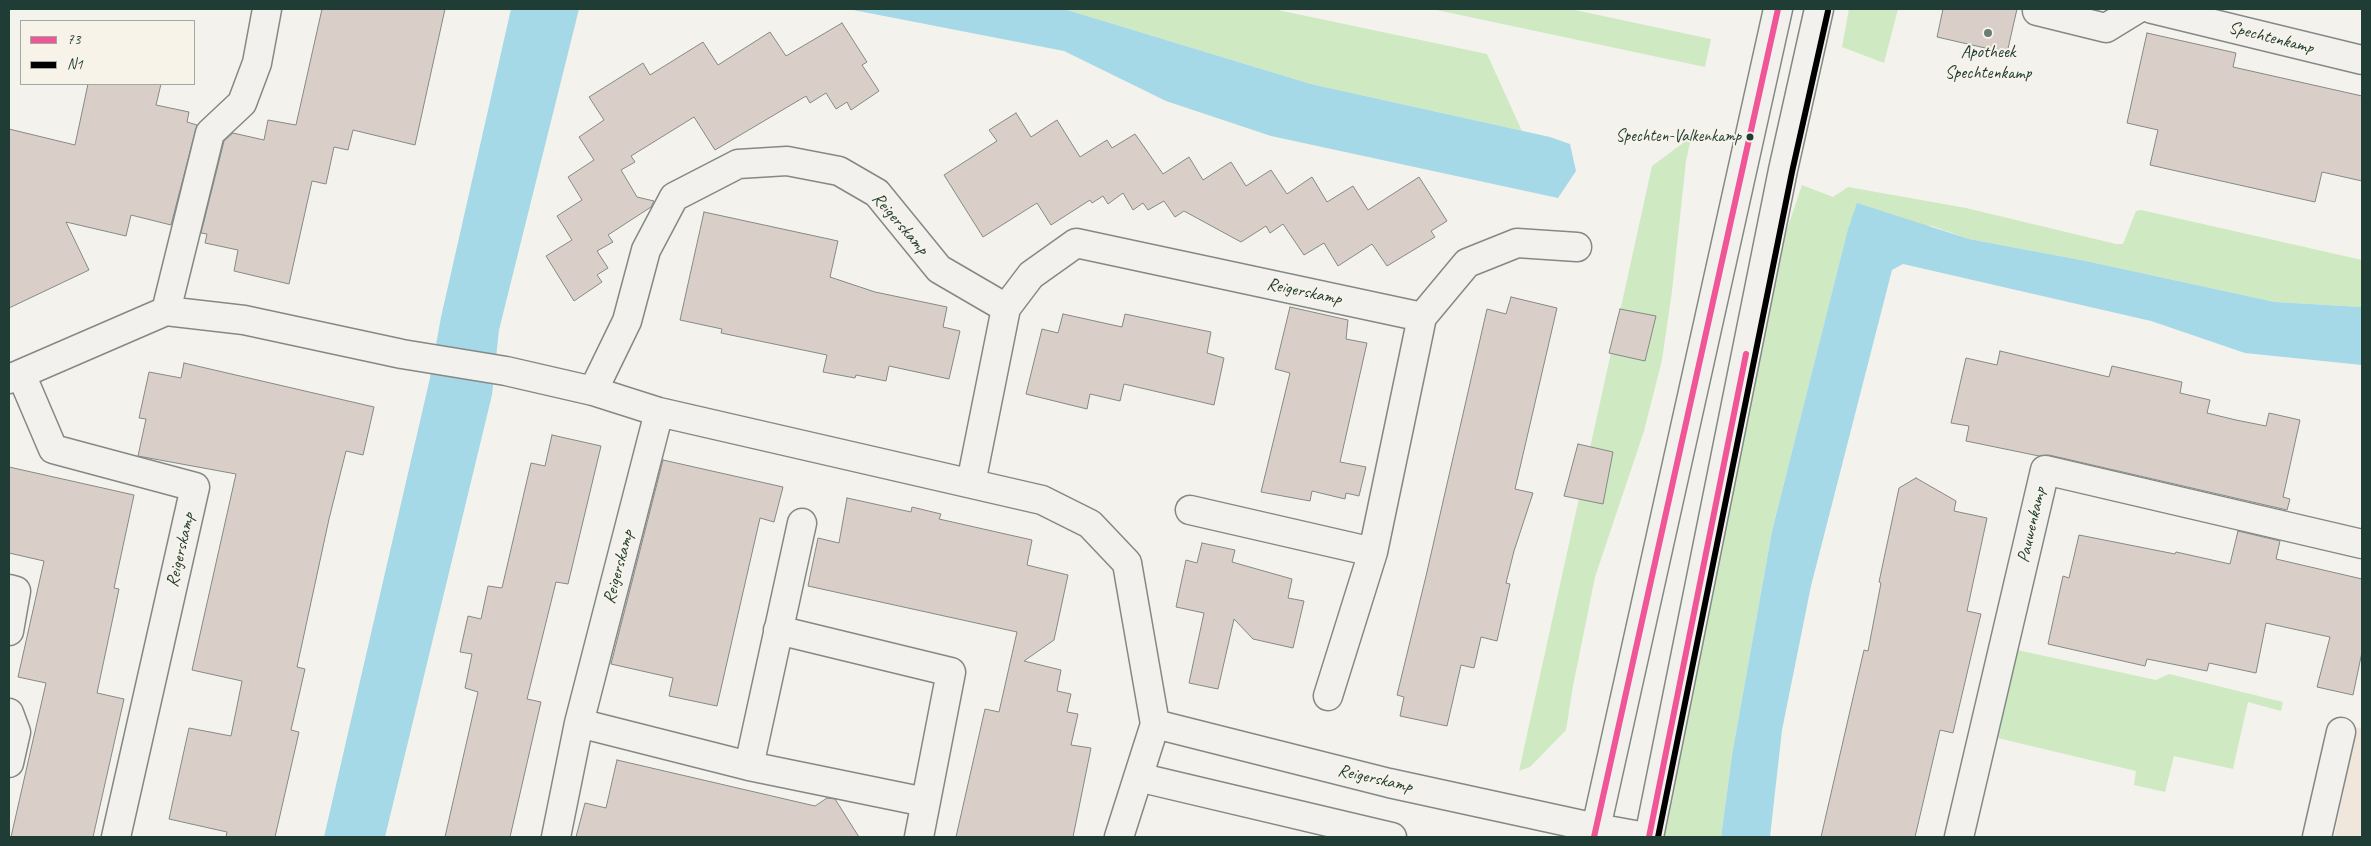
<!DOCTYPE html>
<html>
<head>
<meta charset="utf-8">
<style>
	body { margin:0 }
	#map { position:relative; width:2371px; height:846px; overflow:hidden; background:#f4f2ec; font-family:Caveat,sans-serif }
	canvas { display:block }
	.frame { position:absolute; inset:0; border:10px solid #1f3d34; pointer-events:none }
	.legend { position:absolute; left:20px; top:20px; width:175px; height:65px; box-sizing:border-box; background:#f7f3e8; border:1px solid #a1aaa0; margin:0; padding:6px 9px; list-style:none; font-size:15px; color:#1f3d34 }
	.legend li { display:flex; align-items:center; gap:10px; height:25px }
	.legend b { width:25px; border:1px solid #a1aaa0 }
</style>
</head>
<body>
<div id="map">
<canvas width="2371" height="846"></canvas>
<div class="frame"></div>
<ul class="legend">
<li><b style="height:6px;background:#ef5597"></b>73</li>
<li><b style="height:6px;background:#000"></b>N1</li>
</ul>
</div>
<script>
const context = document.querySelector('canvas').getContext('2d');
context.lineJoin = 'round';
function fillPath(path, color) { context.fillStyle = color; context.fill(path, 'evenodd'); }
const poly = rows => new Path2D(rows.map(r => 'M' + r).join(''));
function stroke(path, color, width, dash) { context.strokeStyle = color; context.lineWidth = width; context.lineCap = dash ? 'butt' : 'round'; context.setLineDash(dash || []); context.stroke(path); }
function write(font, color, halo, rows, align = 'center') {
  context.font = font + ' Caveat,sans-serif'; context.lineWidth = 4; context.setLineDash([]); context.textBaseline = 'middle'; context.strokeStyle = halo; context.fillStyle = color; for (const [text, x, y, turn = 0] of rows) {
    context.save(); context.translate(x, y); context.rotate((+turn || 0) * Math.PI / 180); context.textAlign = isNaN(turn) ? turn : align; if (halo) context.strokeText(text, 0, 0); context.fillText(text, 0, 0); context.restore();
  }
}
fillPath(poly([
	[2357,727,2362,729,2362,837,2334,837]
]), '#f1e6dc');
fillPath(poly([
	[1064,9,1273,9,1487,54,1522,131,1311,84],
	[1432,9,1570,9,1711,39,1705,67],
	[1849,9,1898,9,1884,63,1842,47],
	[1693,129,1686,161,1672,291,1662,360,1644,431,1595,577,1573,686,1566,730,1530,767,1519,771,1652,166,1687,140],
	[1802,185,1833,197,1848,187,1966,208,2116,244,2123,244,2136,211,2141,210,2362,260,2362,307,2275,302,2086,261,1969,239,1932,226,1850,222,1772,531,1732,755,1721,837,1664,837,1675,763,1769,282],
	[2017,650,2156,680,2169,674,2283,702,2281,711,2248,702,2233,769,2174,756,2165,792,2134,785,2136,771,1985,735,2006,695]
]), '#cfe9c3');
fillPath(poly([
	[511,9,579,9,499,330,492,395,385,837,324,837,430,378,441,317],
	[848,9,1064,9,1311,84,1550,137,1570,144,1576,171,1558,198,1271,136,1166,101,1064,51],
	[1857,203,1969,239,2086,261,2275,302,2362,307,2362,365,2245,353,2151,321,1903,264,1892,270,1811,586,1782,730,1770,837,1721,837,1732,755,1772,531,1848,229]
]), '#a6d9e7');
const building = poly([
	[322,9,445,9,415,145,353,130,348,150,334,147,326,184,312,181,289,284,234,271,238,250,205,243,207,234,201,233,224,141,233,133,264,140,268,120,296,125,322,9],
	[1943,9,2017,9,2007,53,1937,37,1943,9],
	[842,23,867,62,862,65,879,91,851,110,847,102,836,109,826,93,810,103,806,96,715,150,694,117,631,156,635,162,621,170,637,197,654,201,651,207,608,235,613,242,597,251,608,268,597,275,602,282,574,301,546,256,572,240,557,216,582,200,568,177,594,160,579,137,604,120,589,97,643,63,650,75,703,42,718,65,770,32,786,56,842,23],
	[2147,33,2236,53,2233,67,2362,96,2362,181,2322,172,2315,202,2150,165,2158,130,2127,123,2147,33],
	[88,84,161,84,156,105,189,112,187,122,197,125,171,225,131,215,126,236,66,222,89,270,9,308,9,129,75,145,88,84],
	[1016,113,1031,137,1057,120,1080,157,1107,140,1112,148,1135,134,1163,174,1189,157,1203,180,1231,162,1246,186,1271,170,1287,194,1312,177,1327,202,1353,186,1368,210,1419,177,1447,221,1431,231,1435,237,1387,266,1372,244,1338,266,1324,243,1304,255,1283,224,1270,233,1266,226,1241,242,1184,211,1175,217,1164,201,1148,210,1143,203,1133,210,1123,193,1108,204,1103,196,1092,203,1090,200,1051,225,1037,203,983,237,944,175,997,141,989,130,1016,113],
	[704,212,838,241,830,277,875,292,947,307,943,327,960,331,949,379,889,366,886,381,856,375,855,378,823,372,827,355,721,333,722,329,680,320,704,212],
	[1511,297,1557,308,1515,489,1533,493,1514,551,1506,583,1510,584,1497,641,1481,637,1474,668,1461,665,1447,726,1400,716,1404,697,1397,695,1426,576,1487,309,1506,314,1511,297],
	[1290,307,1348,320,1346,339,1367,343,1340,462,1366,467,1359,496,1346,493,1345,499,1312,491,1310,501,1261,492,1290,373,1275,369,1290,307],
	[1620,309,1656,316,1645,361,1609,353,1620,309],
	[1063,314,1122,327,1125,314,1211,332,1207,353,1224,358,1214,405,1124,384,1120,401,1090,394,1087,409,1026,394,1042,329,1058,333,1063,314],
	[2000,351,2109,377,2112,366,2182,382,2180,393,2210,400,2207,413,2236,420,2266,426,2269,413,2300,420,2283,497,2290,499,2287,510,2049,455,2039,456,1966,441,1969,426,1951,423,1966,358,1997,365,2000,351],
	[184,363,374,407,363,455,346,451,329,519,297,667,305,669,291,730,299,732,275,837,226,837,227,832,169,819,189,728,231,736,242,681,192,670,236,474,138,456,146,419,139,418,149,372,181,378,184,363],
	[552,435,601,446,568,584,556,582,527,699,541,702,510,837,445,837,478,692,465,688,472,654,460,652,468,616,481,619,488,586,502,588,531,463,545,466,552,435],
	[1578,444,1613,452,1603,504,1564,496,1578,444],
	[663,460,783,487,774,522,760,518,717,706,669,696,673,678,611,664,663,460],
	[9,467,134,495,114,588,119,589,97,693,124,699,93,837,11,837,46,683,18,677,44,561,9,553,9,467],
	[1916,478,1956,501,1954,511,1987,518,1967,611,1981,614,1953,733,1940,730,1915,837,1821,837,1864,650,1868,651,1881,583,1879,582,1899,488,1916,478],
	[847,498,911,512,912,507,941,514,939,519,1032,540,1027,565,1068,575,1054,640,1024,661,1061,670,1057,691,1071,694,1067,712,1078,714,1071,745,1091,748,1073,837,956,837,985,709,999,712,1017,632,808,586,818,538,839,543,847,498],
	[2238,531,2280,541,2276,559,2362,579,2362,652,2353,695,2317,687,2330,637,2266,623,2256,673,2209,663,2207,671,2147,659,2145,666,2048,644,2063,576,2069,578,2079,535,2175,554,2176,552,2230,564,2238,531],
	[1202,543,1235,550,1232,562,1292,579,1288,598,1304,601,1293,648,1253,639,1234,619,1218,689,1189,683,1204,613,1176,607,1186,560,1197,563,1202,543],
	[617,760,815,806,827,798,835,799,859,837,576,837,585,803,606,808,617,760]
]);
fillPath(building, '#dacfc8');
stroke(building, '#848985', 1);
const street = poly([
	[2152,9,2362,60],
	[2037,11,2106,28,2137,9],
	[166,311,210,133,242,103,257,63,267,9],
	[21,374,53,449,195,487,116,837],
	[9,379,166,311,244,320,402,354,506,371,593,391,659,412,1042,500,1090,524,1127,563,1155,724,1119,837],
	[593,391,627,321,646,250,674,197,738,164,787,161,839,171,877,193,939,269,1006,308],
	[971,483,1006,308,1031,275,1076,243,1422,317],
	[1190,510,1373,552],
	[9,589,16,591,9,631],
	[778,630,951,672,919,837],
	[1328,696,1373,552,1422,317,1467,263,1517,243,1577,247],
	[9,713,16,732,9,763],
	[579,723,659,412],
	[1155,724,1389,783,1596,828],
	[749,766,802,523],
	[1138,777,1392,837],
	[556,837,579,723,749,766,925,802],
	[1959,837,2045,470,2362,544],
	[2317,837,2341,732]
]);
const secondary = poly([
	[1596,828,1646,837],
	[1594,837,1778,9],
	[1649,837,1783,170,1819,9]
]);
stroke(street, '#848985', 31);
stroke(secondary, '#848985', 31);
stroke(street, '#f2f1ed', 28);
stroke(secondary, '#f2f1ed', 28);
stroke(poly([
	[1594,837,1778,9],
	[1649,837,1746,354]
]), '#ef5597', 6);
stroke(poly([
	[1658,837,1792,172,1828,11]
]), '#000', 6);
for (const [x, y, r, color] of [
	[1988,33,5,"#6a7c74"],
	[1750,137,4.5,"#1f3d34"]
]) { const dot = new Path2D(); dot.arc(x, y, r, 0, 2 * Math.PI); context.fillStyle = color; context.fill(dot); stroke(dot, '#f7f3e8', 2); }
write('17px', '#1f3d34', '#f7f3e8', [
	["Spechten-Valkenkamp",1741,137]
], 'right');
write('18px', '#1f3d34', '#f7f3e8', [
	["Spechtenkamp",2271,38,14],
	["Reigerskamp",900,224,49],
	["Reigerskamp",1304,292,12],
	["Pauwenkamp",2032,525,-77],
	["Reigerskamp",181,550,-77],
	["Reigerskamp",619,567,-75],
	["Reigerskamp",1375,779,13]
]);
write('18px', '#1f3d34', '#f7f3e8', [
	["Apotheek",1988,52],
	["Spechtenkamp",1988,73]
]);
</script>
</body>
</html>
